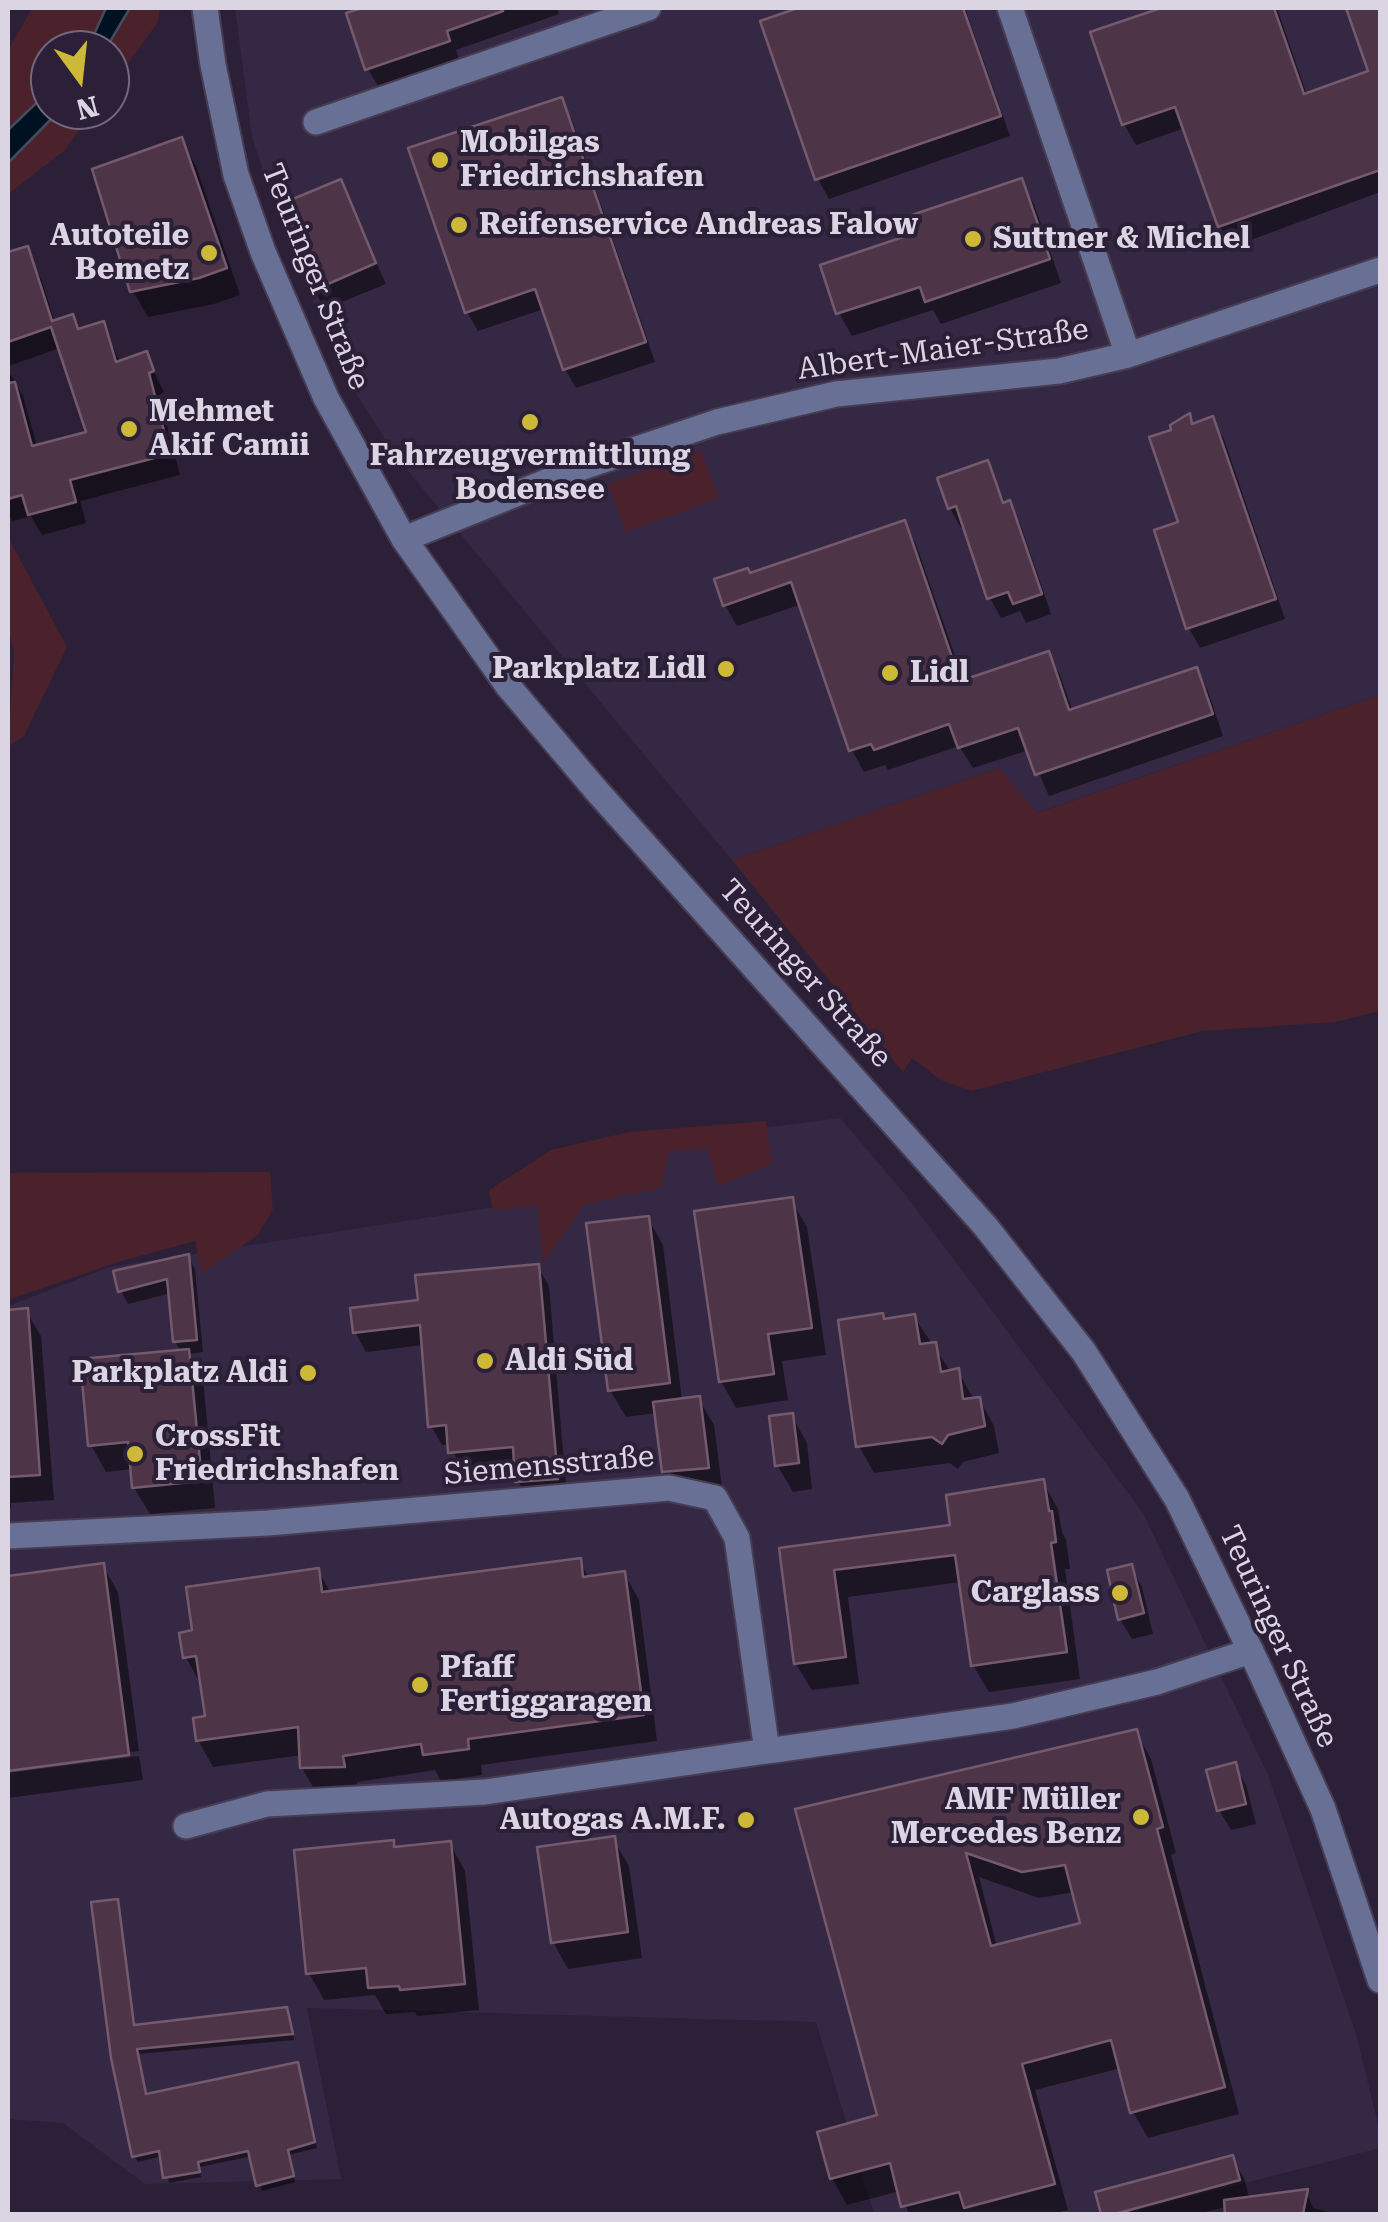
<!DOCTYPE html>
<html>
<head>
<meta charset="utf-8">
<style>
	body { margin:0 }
	#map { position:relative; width:1388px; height:2222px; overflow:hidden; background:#2b2037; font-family:"Roboto Serif",serif }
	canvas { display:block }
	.frame { position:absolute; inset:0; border:10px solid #dbd4e3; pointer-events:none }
	.north { position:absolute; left:30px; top:30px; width:100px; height:100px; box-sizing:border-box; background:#2b2037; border:2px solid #71687c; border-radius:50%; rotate:165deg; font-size:28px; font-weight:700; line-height:40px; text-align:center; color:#dbd4e3 }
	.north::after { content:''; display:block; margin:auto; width:35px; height:45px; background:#ceb837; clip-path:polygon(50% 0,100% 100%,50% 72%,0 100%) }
</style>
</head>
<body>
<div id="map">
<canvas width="1388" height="2222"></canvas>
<div class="frame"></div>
<div class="north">N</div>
</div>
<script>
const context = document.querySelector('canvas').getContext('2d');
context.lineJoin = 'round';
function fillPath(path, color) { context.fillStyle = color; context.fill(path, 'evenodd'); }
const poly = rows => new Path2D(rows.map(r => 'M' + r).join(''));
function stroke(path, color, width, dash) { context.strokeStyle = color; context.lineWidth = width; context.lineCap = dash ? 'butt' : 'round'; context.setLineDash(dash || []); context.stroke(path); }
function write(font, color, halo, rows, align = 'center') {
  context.font = font + ' "Roboto Serif",serif'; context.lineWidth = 8; context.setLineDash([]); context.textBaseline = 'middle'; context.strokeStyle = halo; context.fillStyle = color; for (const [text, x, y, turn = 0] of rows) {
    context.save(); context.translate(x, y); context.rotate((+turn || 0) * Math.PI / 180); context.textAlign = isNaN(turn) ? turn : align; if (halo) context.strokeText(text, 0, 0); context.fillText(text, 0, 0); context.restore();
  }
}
fillPath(poly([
	[235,8,1380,8,1380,695,1036,813,999,768,732,860,398,459,351,386,289,248,252,137],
	[840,1118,904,1193,1143,1513,1268,1775,1356,2034,1380,2132,1380,2148,1126,2214,874,2214,816,2022,307,2008,341,2179,145,2184,63,2123,8,2119,8,1306,110,1267,515,1204,546,1156]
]), '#352844');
fillPath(poly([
	[32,8,106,8,87,50,50,50,50,90,8,130,8,50],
	[130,8,160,8,158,22,110,88,110,50,105,50],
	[60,110,94,110,64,151,8,194,8,163],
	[701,450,719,498,626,532,608,484],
	[8,537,67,647,24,736,8,747,14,652,8,627],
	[1380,695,1380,1011,1335,1022,1202,1031,971,1091,941,1080,912,1058,903,1072,732,860,999,768,1037,813],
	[766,1121,772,1163,718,1187,708,1149,669,1151,661,1188,585,1204,543,1263,537,1205,493,1211,489,1190,551,1150,629,1132],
	[270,1172,273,1209,258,1235,202,1273,195,1241,118,1262,8,1300,8,1173]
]), '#4b222b');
const water = poly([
	[106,8,130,8,105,50,87,50,106,8],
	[50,90,50,110,60,110,8,163,8,130,50,90]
]);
fillPath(water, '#001121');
stroke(water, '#424c5b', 2.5);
fillPath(poly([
	[370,8,557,8,559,14,456,50,459,60,379,88,368,69,349,15],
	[805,8,965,8,1010,136,829,199,818,179,763,22],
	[1154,8,1277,8,1307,95,1371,72,1350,10,1380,8,1380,192,1232,247,1220,226,1185,128,1136,145,1124,124,1156,12],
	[561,100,572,120,655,362,576,388,565,369,544,309,478,331,467,312],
	[180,140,196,166,240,295,214,304,148,317,133,291],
	[1021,181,1034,204,1061,283,941,324,933,310,852,336,839,313,906,239],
	[339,182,386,284,325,309,314,290],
	[29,257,41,278,55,323,72,317,80,331,103,324,120,363,145,354,164,392,159,395,180,475,80,501,86,523,42,535,31,516,12,521,8,513,8,376,11,375,23,396,37,447,89,433,60,348,8,366,8,264],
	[1189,416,1194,426,1212,419,1224,439,1285,619,1200,648,1189,628,1173,432],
	[987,464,1006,504,1009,503,1020,523,1051,614,1026,623,1020,611,1001,618,990,598,965,526,961,528,950,508],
	[904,523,916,544,964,682,1048,654,1060,675,1073,712,1196,670,1208,691,1223,736,1049,796,1029,750,973,768,959,746,888,770,885,765,864,772,852,750,802,604,737,626,725,605,750,576],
	[791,1200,807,1227,826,1355,782,1361,788,1400,736,1408,721,1381],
	[648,1218,663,1245,682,1400,698,1398,714,1425,723,1495,679,1498,664,1472,657,1413,626,1417,610,1390],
	[188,1257,195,1269,203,1352,189,1354,203,1378,215,1508,150,1514,134,1488,133,1469,106,1472,91,1445,181,1352,175,1341,171,1293,128,1304,121,1291],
	[538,1267,549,1286,567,1498,529,1501,518,1481,517,1466,462,1471,450,1444,442,1445,431,1426,424,1345,366,1352,355,1332,420,1302],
	[26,1311,41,1336,54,1500,11,1503,11,1508,8,1509,8,1374,11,1374,8,1313],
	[914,1317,951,1372,958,1371,973,1398,979,1399,994,1426,999,1453,963,1462,958,1469,950,1463,874,1473,859,1446,885,1322],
	[792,1416,807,1443,812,1489,793,1492,777,1465],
	[1043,1482,1058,1509,1062,1532,1066,1540,1070,1569,1065,1569,1080,1679,989,1692,973,1665,961,1582,848,1597,859,1684,812,1690,796,1664,782,1550,953,1527],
	[579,1561,590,1579,624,1573,639,1600,657,1741,481,1765,482,1775,441,1781,435,1770,357,1782,358,1793,317,1794,302,1768,302,1755,213,1767,198,1740,208,1718,201,1684,186,1658,318,1570,331,1594],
	[103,1566,118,1592,139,1751,8,1768,8,1579],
	[1131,1567,1142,1587,1153,1634,1132,1639,1120,1619],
	[1136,1732,1151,1759,1176,1853,1171,1855,1239,2114,1148,2138,1133,2112,1121,2068,1035,2090,1068,2210,1051,2214,909,2214,900,2191,847,2205,832,2178,880,2117,798,1811],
	[979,1877,1039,1898,1075,1892,1083,1924,997,1947],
	[139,1756,143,1780,8,1798,8,1773],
	[1235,1765,1246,1785,1256,1824,1231,1830,1219,1810],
	[613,1839,629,1866,642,1958,568,1969,553,1942],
	[393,1843,396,1849,450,1844,465,1871,479,2010,417,2016,415,2012,386,2014,375,1995,324,2000,309,1973],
	[117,1901,135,2027,289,2016,294,2040,138,2054,146,2097,297,2065,317,2148,289,2155,295,2182,262,2191,252,2156,200,2167,201,2177,169,2183,162,2156,138,2162,134,2156],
	[1232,2158,1244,2178,1250,2201,1197,2214,1105,2214,1098,2194],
	[1306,2192,1313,2208,1337,2214,1269,2214,1266,2197]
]), '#0007');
const building = poly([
	[362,8,503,8,503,11,447,31,450,41,365,70,346,13,362,8],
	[798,8,963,8,1001,116,815,180,760,21,798,8],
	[1161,8,1274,8,1304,94,1368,71,1346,8,1380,8,1380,170,1218,227,1175,107,1122,125,1090,32,1161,8],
	[562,97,646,342,563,370,535,289,465,313,408,148,562,97],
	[182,137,227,268,199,278,130,292,92,169,182,137],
	[1022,178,1050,259,925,302,920,287,836,314,820,265,903,237,897,220,1022,178],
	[341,179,376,263,312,291,276,206,341,179],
	[28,246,52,321,73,314,78,329,104,321,116,362,147,351,154,371,149,373,170,454,70,480,76,502,28,515,22,495,8,499,8,383,15,382,32,446,86,432,51,327,8,342,8,252,28,246],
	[1190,413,1192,424,1213,416,1276,599,1186,629,1154,530,1178,522,1149,437,1171,430,1170,425,1190,413],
	[988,460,1003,503,1010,500,1042,594,1013,604,1008,592,987,599,956,506,948,509,937,478,988,460],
	[905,520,960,681,1049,651,1069,710,1197,667,1213,714,1035,775,1018,728,958,748,949,724,874,750,871,744,849,751,791,582,723,606,714,579,748,568,750,573,905,520],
	[793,1197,812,1328,768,1334,774,1374,719,1382,694,1211,793,1197],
	[649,1216,670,1383,608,1391,586,1223,649,1216],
	[189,1254,197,1340,173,1342,167,1279,118,1292,113,1271,189,1254],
	[539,1264,558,1479,515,1482,513,1447,448,1453,446,1425,428,1427,420,1325,353,1333,350,1308,418,1300,415,1275,539,1264],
	[28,1308,40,1475,8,1477,8,1310,28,1308],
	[883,1313,884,1319,915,1314,920,1344,936,1342,941,1372,959,1368,963,1399,980,1397,985,1426,948,1435,942,1444,932,1437,856,1447,838,1320,883,1313],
	[189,1349,202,1481,132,1488,128,1442,88,1446,80,1359,189,1349],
	[700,1396,709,1468,662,1472,653,1402,700,1396],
	[793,1413,799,1463,775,1466,769,1416,793,1413],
	[1044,1479,1049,1511,1052,1511,1056,1542,1051,1543,1067,1652,971,1666,955,1555,834,1570,846,1657,794,1664,779,1548,950,1525,946,1495,1044,1479],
	[581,1558,583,1577,625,1571,644,1715,468,1739,469,1749,423,1755,421,1744,343,1756,345,1767,300,1768,298,1727,196,1741,193,1718,205,1716,196,1656,183,1658,179,1633,192,1630,186,1587,319,1568,322,1592,581,1558],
	[104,1563,129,1755,8,1771,8,1576,104,1563],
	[1132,1564,1144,1613,1118,1620,1107,1570,1132,1564],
	[1137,1729,1163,1827,1157,1829,1225,2087,1130,2113,1111,2040,1022,2064,1055,2184,964,2208,959,2192,901,2207,890,2163,830,2179,817,2132,877,2115,795,1809,1137,1729],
	[966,1853,1022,1872,1065,1865,1080,1923,991,1946,966,1853],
	[1236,1762,1246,1804,1217,1811,1206,1770,1236,1762],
	[615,1836,628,1932,551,1943,537,1847,615,1836],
	[394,1840,394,1847,451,1841,465,1984,400,1990,399,1986,368,1988,366,1968,306,1974,294,1850,394,1840],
	[118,1899,134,2025,287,2007,293,2034,137,2049,146,2094,298,2062,315,2142,288,2150,294,2176,256,2186,248,2151,198,2162,200,2172,163,2178,159,2151,132,2157,111,2058,91,1902,118,1899],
	[1233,2155,1240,2180,1115,2214,1101,2214,1095,2192,1233,2155],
	[1308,2189,1303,2214,1225,2214,1224,2200,1308,2189]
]);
fillPath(building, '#4d3446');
stroke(building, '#755a6d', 2.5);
const minor = poly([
	[205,8,213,65,236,175,263,252,326,398,404,539,508,686,596,790,986,1227,1084,1352,1177,1499,1258,1666,1323,1809,1380,1980],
	[1010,8,1128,355],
	[316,122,648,8],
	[404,539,583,467,717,422,836,394,1059,371,1128,355,1380,270],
	[8,1536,268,1523,669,1488,715,1498,737,1538,767,1751,1013,1716,1157,1682,1251,1651],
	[186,1826,267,1804,485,1792,767,1751]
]);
stroke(minor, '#473d53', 29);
stroke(minor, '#687096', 25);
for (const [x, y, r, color] of [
	[440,160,10,"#ceb837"],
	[459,225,10,"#ceb837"],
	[973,239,10,"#ceb837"],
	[209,253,10,"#ceb837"],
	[530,422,10,"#ceb837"],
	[129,429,10,"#ceb837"],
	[726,669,10,"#ceb837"],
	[890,673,10,"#ceb837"],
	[485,1361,10,"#ceb837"],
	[308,1373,10,"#ceb837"],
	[135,1454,10,"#ceb837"],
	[1120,1593,10,"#ceb837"],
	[420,1685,10,"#ceb837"],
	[1141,1817,10,"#ceb837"],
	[746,1820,10,"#ceb837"]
]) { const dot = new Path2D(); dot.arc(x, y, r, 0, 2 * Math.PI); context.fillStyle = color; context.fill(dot); stroke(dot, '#2b2037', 4); }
write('bold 30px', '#dbd4e3', '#2b2037', [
	["Mobilgas",460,143],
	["Friedrichshafen",460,177],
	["Reifenservice Andreas Falow",479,225],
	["Autoteile",189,236,"right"],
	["Bemetz",189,270,"right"],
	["Suttner & Michel",993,239],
	["Mehmet",149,412],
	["Akif Camii",149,446],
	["Fahrzeugvermittlung",530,456,"center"],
	["Bodensee",530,490,"center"],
	["Parkplatz Lidl",706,669,"right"],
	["Lidl",910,673],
	["Aldi Süd",505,1361],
	["Parkplatz Aldi",288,1373,"right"],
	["CrossFit",155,1437],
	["Friedrichshafen",155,1471],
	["Carglass",1100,1593,"right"],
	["Pfaff",440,1668],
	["Fertiggaragen",440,1702],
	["AMF Müller",1121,1800,"right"],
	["Mercedes Benz",1121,1834,"right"],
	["Autogas A.M.F.",726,1820,"right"]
], 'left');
write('30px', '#dbd4e3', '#2b2037', [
	["Teuringer Straße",315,277,68],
	["Albert-Maier-Straße",943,350,-8],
	["Teuringer Straße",805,974,48],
	["Siemensstraße",549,1466,-5],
	["Teuringer Straße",1278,1637,65]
]);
</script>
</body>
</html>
